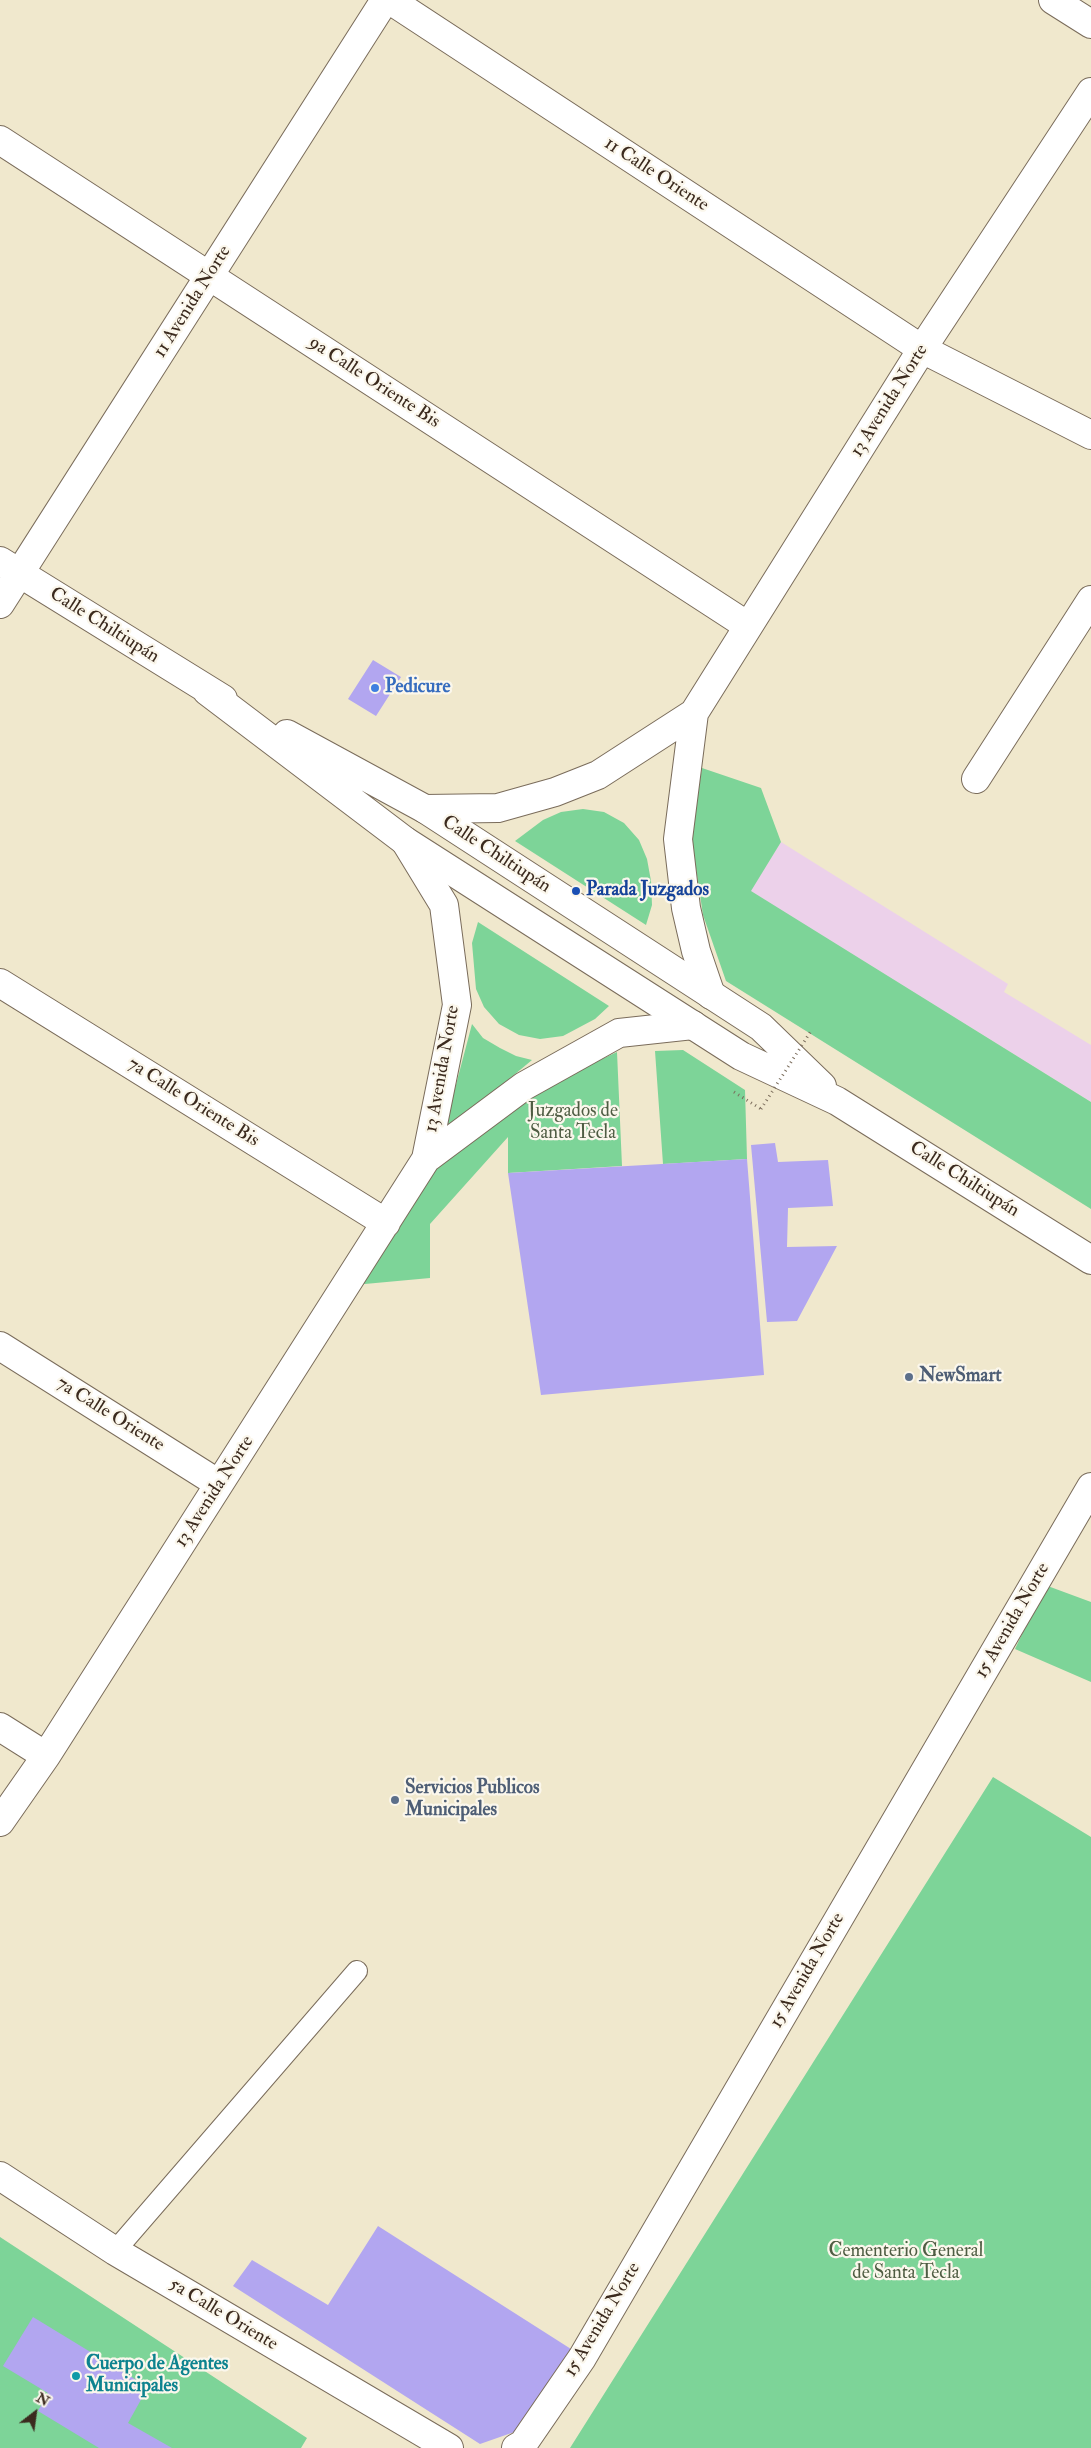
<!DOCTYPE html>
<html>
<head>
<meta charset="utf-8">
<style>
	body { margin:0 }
	#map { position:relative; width:1091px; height:2448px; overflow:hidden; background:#f0e8cd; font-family:"IM FELL Double Pica",serif }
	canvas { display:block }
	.north { position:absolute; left:10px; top:2388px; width:50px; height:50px; -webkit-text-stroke:4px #fbf7ec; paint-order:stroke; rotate:30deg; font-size:14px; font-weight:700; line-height:20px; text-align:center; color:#3b2a1e }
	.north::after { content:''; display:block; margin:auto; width:18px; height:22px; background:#3b2a1e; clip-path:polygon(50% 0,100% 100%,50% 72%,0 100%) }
</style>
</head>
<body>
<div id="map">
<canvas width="1091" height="2448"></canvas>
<div class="north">N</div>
</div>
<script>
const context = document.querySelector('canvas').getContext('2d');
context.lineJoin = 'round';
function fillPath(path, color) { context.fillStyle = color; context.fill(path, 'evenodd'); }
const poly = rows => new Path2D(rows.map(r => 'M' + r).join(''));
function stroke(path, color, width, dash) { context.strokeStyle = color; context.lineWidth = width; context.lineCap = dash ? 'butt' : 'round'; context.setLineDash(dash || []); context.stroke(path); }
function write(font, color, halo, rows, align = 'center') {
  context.font = font + ' "IM FELL Double Pica",serif'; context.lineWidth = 4.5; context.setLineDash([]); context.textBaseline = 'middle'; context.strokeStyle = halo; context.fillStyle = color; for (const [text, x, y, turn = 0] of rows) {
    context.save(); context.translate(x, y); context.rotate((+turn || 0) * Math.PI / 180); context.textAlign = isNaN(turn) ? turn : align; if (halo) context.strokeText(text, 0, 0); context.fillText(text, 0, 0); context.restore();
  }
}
fillPath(poly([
	[781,842,1008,984,1004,992,1091,1045,1091,1102,750,891]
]), '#ecd1ea');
fillPath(poly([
	[702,768,761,788,781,842,751,891,1091,1102,1091,1209,726,981,703,915,691,835],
	[583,809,604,812,624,823,639,840,647,859,651,881,652,905,646,925,515,841,543,820,561,812],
	[478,922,609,1006,595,1019,563,1036,540,1039,519,1035,499,1024,484,1007,476,989,472,943],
	[472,1024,483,1038,500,1048,516,1056,532,1060,443,1134],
	[683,1050,745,1090,747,1159,663,1164,655,1051],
	[617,1052,622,1166,508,1173,508,1137,430,1224,430,1278,354,1285,434,1164,529,1093],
	[1045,1585,1091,1602,1091,1682,1015,1649],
	[993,1777,1091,1837,1091,2448,570,2448],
	[0,2237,307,2438,301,2448,0,2448]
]), '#7dd498');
fillPath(poly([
	[373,660,401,677,376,716,348,699],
	[775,1143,778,1162,828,1160,833,1206,788,1208,787,1247,837,1246,797,1321,767,1322,751,1145],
	[747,1159,764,1375,541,1395,508,1173],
	[378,2226,571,2349,520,2430,480,2444,233,2286,252,2260,328,2305],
	[33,2317,148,2387,128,2423,172,2448,99,2448,38,2411,48,2393,3,2366]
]), '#b2a6f0');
const service = poly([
	[115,2251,357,1971]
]);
const minor = poly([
	[390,0,922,349,1091,435],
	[1053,0,1091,24],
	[0,140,748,626],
	[0,604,385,0],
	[976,779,1091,600],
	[425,809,498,808,555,792,598,775,694,713],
	[405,841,444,905,457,1005,426,1159],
	[0,983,386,1223],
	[711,995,696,951,686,908,678,839,694,713,922,349,1091,92],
	[0,1346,219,1484],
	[0,1727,46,1756],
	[0,1822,46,1756,426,1159,524,1086,619,1033,693,1025],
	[0,2176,115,2251,449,2448],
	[516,2448,523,2444,582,2358,1091,1487]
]);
const secondary = poly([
	[0,561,223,699],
	[207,691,405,841,741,1056,837,1101,1091,1260],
	[287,734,425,809,761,1027,822,1086]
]);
stroke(service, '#7a6c5b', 22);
stroke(minor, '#7a6c5b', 30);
stroke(secondary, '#7a6c5b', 30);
stroke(poly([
	[734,1092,761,1109]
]), '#7a6c5b', 3, [1, 4]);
stroke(service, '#fff', 20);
stroke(minor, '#fff', 28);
stroke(secondary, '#fff', 28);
stroke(poly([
	[761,1109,811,1031]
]), '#7a6c5b', 3, [1, 4]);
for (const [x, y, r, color] of [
	[375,688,5,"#3f7fe0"],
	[576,891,5,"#1a4fb4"],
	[909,1377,5,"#5c6f8a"],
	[395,1800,5,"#5c6f8a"],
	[76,2376,5,"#0f9aa8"]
]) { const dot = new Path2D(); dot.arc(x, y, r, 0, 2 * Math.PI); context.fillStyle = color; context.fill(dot); stroke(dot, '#fbf7ec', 2); }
write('19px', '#3b2a1e', '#fbf7ec', [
	["11 Calle Oriente",656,175,33],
	["11 Avenida Norte",193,302,-58],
	["9a Calle Oriente Bis",374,383,33],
	["13 Avenida Norte",890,401,-58],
	["Calle Chiltiupán",104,626,32],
	["Calle Chiltiupán",496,855,33],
	["13 Avenida Norte",443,1069,-80],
	["7a Calle Oriente Bis",193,1103,32],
	["Calle Chiltiupán",964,1180,32],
	["7a Calle Oriente",110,1415,32],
	["13 Avenida Norte",215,1492,-57],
	["15 Avenida Norte",1013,1621,-60],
	["15 Avenida Norte",808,1971,-60],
	["5a Calle Oriente",223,2315,31],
	["15 Avenida Norte",603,2320,-59]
]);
write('bold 19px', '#366cbe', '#fbf7ec', [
	["Pedicure",385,688]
], 'left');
write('bold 19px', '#164399', '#fbf7ec', [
	["Parada Juzgados",586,891]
], 'left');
write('19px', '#4f5d43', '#fbf7ec', [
	["Juzgados de",573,1112],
	["Santa Tecla",573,1134],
	["Cementerio General",906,2252],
	["de Santa Tecla",906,2274]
]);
write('bold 19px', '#4e5e75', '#fbf7ec', [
	["NewSmart",919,1377],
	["Servicios Publicos",405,1789],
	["Municipales",405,1811]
], 'left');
write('bold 19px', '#0d838f', '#fbf7ec', [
	["Cuerpo de Agentes",86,2365],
	["Municipales",86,2387]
], 'left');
</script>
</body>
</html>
